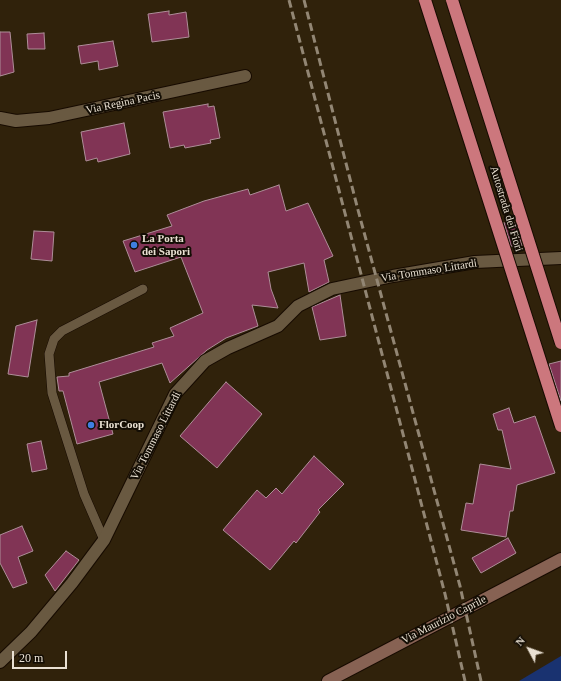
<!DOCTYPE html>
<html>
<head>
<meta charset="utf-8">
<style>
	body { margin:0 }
	#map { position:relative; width:561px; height:681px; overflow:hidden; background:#30220b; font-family:Georgia,serif }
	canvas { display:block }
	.north { position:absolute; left:509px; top:629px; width:40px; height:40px; -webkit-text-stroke:3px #130d04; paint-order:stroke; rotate:311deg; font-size:11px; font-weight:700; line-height:16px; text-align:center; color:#eae1d3 }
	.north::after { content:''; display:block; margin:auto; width:14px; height:18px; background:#eae1d3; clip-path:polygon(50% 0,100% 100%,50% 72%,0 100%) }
	.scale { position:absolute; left:12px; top:651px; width:55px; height:18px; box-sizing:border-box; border:2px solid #eae1d3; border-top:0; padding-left:5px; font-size:12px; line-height:14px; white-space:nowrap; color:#eae1d3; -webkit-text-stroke:3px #130d04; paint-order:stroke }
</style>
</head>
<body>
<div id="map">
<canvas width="561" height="681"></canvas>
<div class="north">N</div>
<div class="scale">20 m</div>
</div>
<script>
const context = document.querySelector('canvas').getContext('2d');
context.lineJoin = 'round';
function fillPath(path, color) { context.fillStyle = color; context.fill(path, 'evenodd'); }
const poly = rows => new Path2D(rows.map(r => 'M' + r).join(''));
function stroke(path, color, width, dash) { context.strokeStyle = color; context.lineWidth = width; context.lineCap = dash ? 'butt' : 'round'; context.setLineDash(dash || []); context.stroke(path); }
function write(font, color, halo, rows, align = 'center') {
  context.font = font + ' Georgia,serif'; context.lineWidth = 4; context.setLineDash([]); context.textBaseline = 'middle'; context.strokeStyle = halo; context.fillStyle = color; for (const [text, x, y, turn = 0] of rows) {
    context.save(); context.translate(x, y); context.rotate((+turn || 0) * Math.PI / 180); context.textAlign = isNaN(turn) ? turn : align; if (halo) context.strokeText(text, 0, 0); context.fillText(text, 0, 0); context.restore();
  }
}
fillPath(poly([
	[561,656,561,681,519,681]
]), '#193270');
const building = poly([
	[169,11,169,15,186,12,189,37,152,42,148,14,169,11],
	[0,32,10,32,14,72,0,76,0,32],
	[44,33,45,49,28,49,27,34,44,33],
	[113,41,118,66,99,70,98,61,81,64,78,46,113,41],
	[208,104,208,107,214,106,220,138,210,140,211,143,185,148,184,145,170,148,163,112,208,104],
	[124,123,130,154,98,162,97,158,86,161,81,132,124,123],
	[279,185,286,211,308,203,333,256,324,260,329,282,309,292,304,263,268,272,271,289,278,308,252,305,258,326,226,338,207,350,170,383,162,363,99,382,113,434,77,444,63,391,59,391,57,377,69,376,69,373,154,347,152,343,174,336,170,328,203,313,181,257,135,272,123,241,172,226,167,215,204,201,248,189,250,195,279,185],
	[504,223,515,223,522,246,511,246,504,223],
	[34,231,54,232,52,261,31,259,34,231],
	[340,295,346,336,320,340,312,307,340,295],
	[37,320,28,377,8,374,16,326,37,320],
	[561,361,561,401,549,364,561,361],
	[226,382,262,414,217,468,180,436,226,382],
	[509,408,514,423,535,416,555,473,517,485,513,511,510,511,506,537,461,530,466,503,473,504,480,464,511,469,502,430,498,430,493,414,509,408],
	[41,441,47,469,32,472,27,444,41,441],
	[314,456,344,484,318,510,320,512,296,543,294,541,270,570,223,530,257,490,266,498,276,488,282,494,314,456],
	[22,526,33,551,18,557,27,583,13,588,0,563,0,535,22,526],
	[508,538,516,553,481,573,472,558,508,538],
	[66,551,79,560,55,591,45,575,66,551]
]);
fillPath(building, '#813455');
stroke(building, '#ae8e99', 1);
const lane = poly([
	[104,540,84,494,52,393,49,354,54,339,62,331,143,289]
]);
const street = poly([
	[0,118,16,121,49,118,245,76],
	[0,662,31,632,72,583,104,540,175,394,205,361,228,348,278,326,298,306,332,289,393,276,475,262,561,258]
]);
const secondary = poly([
	[328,681,561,559]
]);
stroke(lane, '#170b00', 10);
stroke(street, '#170b00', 14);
stroke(secondary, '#170b00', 14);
stroke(lane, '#695941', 9);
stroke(street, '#695941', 12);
stroke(secondary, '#876253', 12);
stroke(poly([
	[289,0,445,594,465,681],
	[304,0,358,210,460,586,481,681]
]), '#928674', 3, [8, 4]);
const highwayBridge = poly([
	[425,0,561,426],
	[452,0,561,343]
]);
stroke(highwayBridge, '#170b00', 14, []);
stroke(highwayBridge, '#cc777d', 12);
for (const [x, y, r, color] of [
	[134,245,4,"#3f7fe0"],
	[91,425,4,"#3f7fe0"]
]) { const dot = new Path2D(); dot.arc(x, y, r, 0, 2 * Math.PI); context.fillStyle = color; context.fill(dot); stroke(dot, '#130d04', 1.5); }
write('11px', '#eae1d3', '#130d04', [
	["Via Regina Pacis",123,103,-12],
	["Autostrada dei Fiori",506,209,73],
	["Via Tommaso Littardi",429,271,-9],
	["Via Tommaso Littardi",156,436,-63],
	["Via Maurizio Caprile",444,620,-27]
]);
write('bold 11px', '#eae1d3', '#130d04', [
	["La Porta",142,239],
	["dei Sapori",142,252],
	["FlorCoop",99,425]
], 'left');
</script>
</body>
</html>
